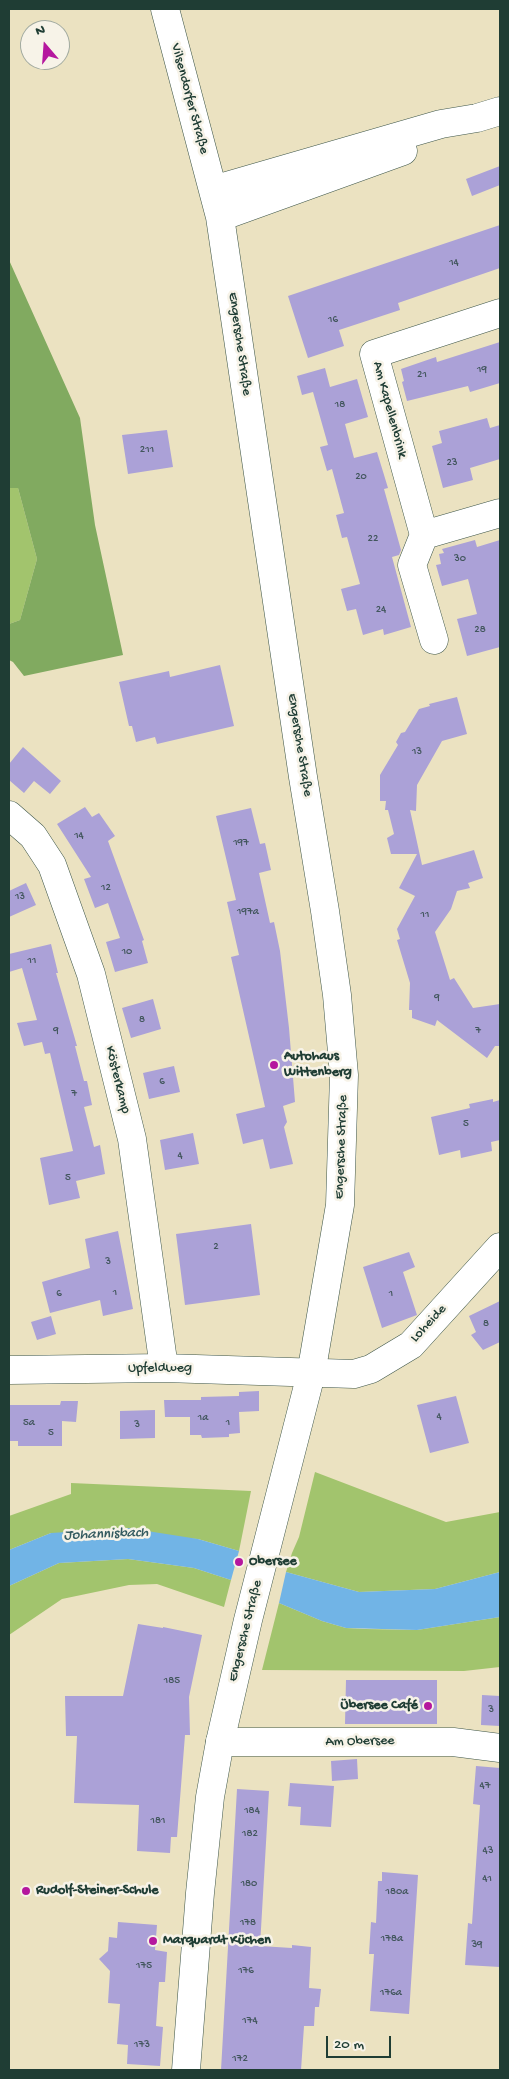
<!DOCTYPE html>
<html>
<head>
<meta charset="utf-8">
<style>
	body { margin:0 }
	#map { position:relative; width:509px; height:2079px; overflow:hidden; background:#ebe2c1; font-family:"Gochi Hand",sans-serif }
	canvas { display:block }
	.frame { position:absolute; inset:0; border:10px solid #1f3d34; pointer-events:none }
	.north { position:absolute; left:20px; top:20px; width:50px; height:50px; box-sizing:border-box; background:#f7f3e8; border:1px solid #a1aaa0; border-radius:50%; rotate:342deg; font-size:14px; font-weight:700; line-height:20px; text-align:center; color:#1f3d34 }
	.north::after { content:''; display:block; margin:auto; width:18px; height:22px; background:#b5179e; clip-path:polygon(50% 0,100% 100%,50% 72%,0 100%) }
	.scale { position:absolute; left:326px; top:2036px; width:65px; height:22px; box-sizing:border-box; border:2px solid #1f3d34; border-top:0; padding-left:6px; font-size:15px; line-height:18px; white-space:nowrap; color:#1f3d34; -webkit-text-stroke:4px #f7f3e8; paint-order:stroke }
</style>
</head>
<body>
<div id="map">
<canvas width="509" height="2079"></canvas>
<div class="frame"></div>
<div class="north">N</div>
<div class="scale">20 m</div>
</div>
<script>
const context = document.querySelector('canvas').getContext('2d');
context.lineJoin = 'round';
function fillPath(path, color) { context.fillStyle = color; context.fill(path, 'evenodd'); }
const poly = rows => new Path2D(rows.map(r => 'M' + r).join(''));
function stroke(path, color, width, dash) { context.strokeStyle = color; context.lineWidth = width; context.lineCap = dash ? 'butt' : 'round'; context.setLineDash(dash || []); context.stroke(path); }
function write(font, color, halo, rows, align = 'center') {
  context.font = font + ' "Gochi Hand",sans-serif'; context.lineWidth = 5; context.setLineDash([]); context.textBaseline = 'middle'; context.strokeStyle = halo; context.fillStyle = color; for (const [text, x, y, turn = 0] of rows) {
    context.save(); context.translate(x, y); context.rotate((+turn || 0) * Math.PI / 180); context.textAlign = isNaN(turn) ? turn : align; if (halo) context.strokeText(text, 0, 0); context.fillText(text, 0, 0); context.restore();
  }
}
fillPath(poly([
	[9,488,18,488,37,559,20,620,9,624],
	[315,1472,446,1522,500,1512,500,1572,435,1589,359,1592,286,1572,292,1553,299,1537],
	[71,1483,251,1491,239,1551,198,1539,51,1533,9,1550,9,1516,71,1494],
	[128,1559,194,1568,231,1580,224,1607,157,1584,129,1585,62,1599,9,1635,9,1586,59,1563],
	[279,1603,322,1621,346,1628,365,1629,417,1630,500,1617,500,1667,464,1671,262,1670]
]), '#a2c46d');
fillPath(poly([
	[9,260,80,418,95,525,123,655,24,676,13,662,9,660,9,624,20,620,37,559,18,488,9,488]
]), '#81aa60');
fillPath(poly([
	[128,1528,198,1539,239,1551,231,1580,194,1568,128,1559,59,1563,9,1586,9,1550,51,1533],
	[286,1572,359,1592,435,1589,500,1572,500,1617,417,1630,346,1628,322,1621,279,1603]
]), '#71b4e6');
fillPath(poly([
	[500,166,500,185,472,196,466,179],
	[500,225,500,268,398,303,400,310,339,330,344,346,308,358,288,296],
	[500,342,500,383,470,392,468,386,407,401,402,382,404,381,401,369,436,357,437,362],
	[325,368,330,387,357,379,368,417,345,424,354,458,377,452,388,488,384,489,401,550,399,555,392,557,411,627,384,635,383,629,363,635,356,609,347,611,341,589,360,584,347,537,342,538,336,515,344,513,332,469,327,471,320,447,328,445,313,392,302,395,297,376],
	[487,418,490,428,500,425,500,459,470,468,473,480,443,488,432,446,442,443,439,431],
	[167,430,173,467,128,474,122,435],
	[475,540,477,547,500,540,500,647,467,656,457,619,477,614,468,579,442,586,436,565,441,564,439,554,444,553,442,549],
	[220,665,234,726,157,744,155,737,136,742,132,726,129,726,119,682,169,671,170,677],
	[457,697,467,734,442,741,417,785,416,811,410,810,422,865,474,850,483,878,468,883,470,888,457,891,451,909,435,932,450,980,454,978,473,1008,500,1004,500,1046,495,1046,487,1058,437,1020,435,1026,412,1018,412,1010,409,1010,410,983,397,940,400,939,397,929,415,896,399,888,417,854,391,854,387,838,394,834,388,810,385,810,386,801,380,801,380,775,398,745,396,742,401,733,405,732,419,709,430,706,429,704],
	[23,747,61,781,50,794,34,781,24,793,9,780,9,764],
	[85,807,92,817,99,813,115,836,108,841,144,940,142,941,148,963,115,972,106,942,120,938,108,903,95,908,84,879,91,877,57,824],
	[251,808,260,844,265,843,271,870,259,873,270,923,274,922,280,951,289,1028,295,1102,283,1106,287,1122,284,1127,293,1164,270,1169,263,1139,243,1144,236,1114,265,1107,231,957,239,955,227,902,236,900,216,816],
	[26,883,36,905,9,917,9,891],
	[51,944,58,973,56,973,77,1046,75,1046,84,1081,87,1081,92,1105,84,1107,94,1147,100,1145,105,1174,76,1181,80,1198,49,1205,40,1158,73,1151,50,1053,45,1054,42,1042,24,1046,17,1023,37,1020,22,968,9,972,9,954],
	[153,999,161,1029,131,1038,122,1008],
	[174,1066,180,1092,149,1099,143,1073],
	[493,1099,493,1102,500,1100,500,1140,491,1142,492,1151,461,1158,460,1150,439,1155,431,1117,470,1108,469,1104],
	[193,1133,199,1164,165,1170,160,1140],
	[251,1224,260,1295,185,1305,176,1234],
	[118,1231,133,1309,103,1316,100,1300,50,1313,42,1282,90,1268,85,1239],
	[409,1252,415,1267,403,1272,417,1315,382,1328,363,1267],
	[500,1301,500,1342,483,1350,471,1335,476,1332,469,1316],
	[51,1316,56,1334,37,1340,31,1322],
	[259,1391,259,1411,239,1412,240,1433,229,1434,229,1437,202,1438,201,1435,190,1435,190,1417,165,1417,164,1400,201,1400,201,1397,239,1396,239,1392],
	[456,1396,469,1443,430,1453,417,1405],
	[61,1401,78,1401,76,1422,62,1421,62,1446,18,1446,18,1441,9,1441,9,1405,60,1405],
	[155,1410,155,1438,120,1439,120,1411],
	[138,1624,163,1628,163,1627,202,1635,189,1697,190,1735,185,1735,177,1837,171,1837,170,1853,137,1851,139,1805,74,1803,77,1736,66,1736,65,1696,123,1696],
	[346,1680,437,1680,437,1724,345,1724],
	[482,1695,500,1696,500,1726,481,1725],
	[357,1759,358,1779,332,1781,331,1761],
	[476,1766,500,1768,500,1967,465,1965,468,1923,472,1924,480,1805,473,1804],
	[290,1783,334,1786,331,1827,300,1825,301,1807,288,1806],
	[237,1789,269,1791,260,1946,292,1948,292,1945,311,1947,309,1988,321,1989,319,2007,315,2007,314,2026,304,2026,301,2070,221,2070],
	[382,1872,418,1875,409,2014,370,2011,374,1954,369,1954,371,1922,376,1923,378,1881,382,1881],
	[118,1922,157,1925,155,1950,167,1952,165,1982,159,1982,156,2026,163,2027,160,2066,127,2064,128,2045,117,2044,120,2004,108,2003,110,1971,99,1959,108,1951,109,1937,117,1938]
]), '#aba1d7');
const minor = poly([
	[500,313,374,354,424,535,500,513],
	[424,535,412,565,434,640],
	[9,815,33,836,52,865,91,974,132,1139,164,1368],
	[9,1370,164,1368,354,1374,371,1369,411,1345,500,1247],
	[220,1742,453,1742,500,1748]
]);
const major = poly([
	[165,9,220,217,303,777,325,911,337,995,344,1075,340,1205,311,1374,248,1620,220,1742,210,1797,200,1893,186,2070],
	[213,190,441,124,477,118,500,111],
	[220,217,403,151]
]);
stroke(minor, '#3e5649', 29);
stroke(major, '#3e5649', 29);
stroke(minor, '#fff', 28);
stroke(major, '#fff', 28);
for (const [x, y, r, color] of [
	[274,1065,5,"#b5179e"],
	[239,1562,5,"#b5179e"],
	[428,1706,5,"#b5179e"],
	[26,1891,5,"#b5179e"],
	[153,1941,5,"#b5179e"]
]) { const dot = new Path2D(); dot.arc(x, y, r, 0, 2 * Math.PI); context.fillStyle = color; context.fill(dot); stroke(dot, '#f7f3e8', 2); }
write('11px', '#42565d', null, [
	["14",454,263],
	["16",333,320],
	["19",482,370],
	["21",422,375],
	["18",340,405],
	["211",147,450],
	["23",452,463],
	["20",361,477],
	["22",373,539],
	["30",460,559],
	["24",381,610],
	["28",480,630],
	["13",417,752],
	["14",79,836],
	["197",241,843],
	["12",106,888],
	["13",20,897],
	["197a",248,912],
	["11",425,915],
	["10",127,952],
	["11",32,961],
	["9",437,998],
	["8",142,1020],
	["9",56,1031],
	["7",478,1031],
	["6",162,1082],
	["7",74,1094],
	["5",466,1124],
	["4",180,1156],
	["5",68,1178],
	["2",216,1247],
	["3",108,1262],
	["1",115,1293],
	["6",59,1294],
	["1",391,1294],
	["8",486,1324],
	["4",439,1417],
	["1a",203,1418],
	["5a",29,1423],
	["1",228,1423],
	["3",137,1425],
	["5",51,1433],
	["185",172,1681],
	["3",491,1710],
	["47",485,1786],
	["184",252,1811],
	["181",158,1821],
	["182",250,1834],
	["43",488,1851],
	["41",487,1879],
	["180",249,1884],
	["180a",397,1892],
	["178",248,1923],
	["178a",392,1939],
	["39",477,1945],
	["175",144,1966],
	["176",246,1971],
	["176a",391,1993],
	["174",250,2021],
	["173",142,2045],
	["172",240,2059]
]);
write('14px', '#1f3d34', '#f7f3e8', [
	["Vilsendorfer Straße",189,99,75],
	["Engersche Straße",239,344,82],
	["Am Kapellenbrink",389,410,75],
	["Engersche Straße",299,745,81],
	["Kösterkamp",117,1080,76],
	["Engersche Straße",342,1147,-88],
	["Loheide",429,1324,-47],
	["Upfeldweg",160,1369],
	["Engersche Straße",246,1631,-76],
	["Am Obersee",360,1742,-1]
]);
write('bold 14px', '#1f3d34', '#f7f3e8', [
	["Autohaus",284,1057],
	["Wittenberg",284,1073],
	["Obersee",249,1562],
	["Übersee Café",418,1706,"right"],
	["Rudolf-Steiner-Schule",36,1891],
	["Marquardt Küchen",163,1941]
], 'left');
write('italic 15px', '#345b60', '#f7f3e8', [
	["Johannisbach",106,1535,-2]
]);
</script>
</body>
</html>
